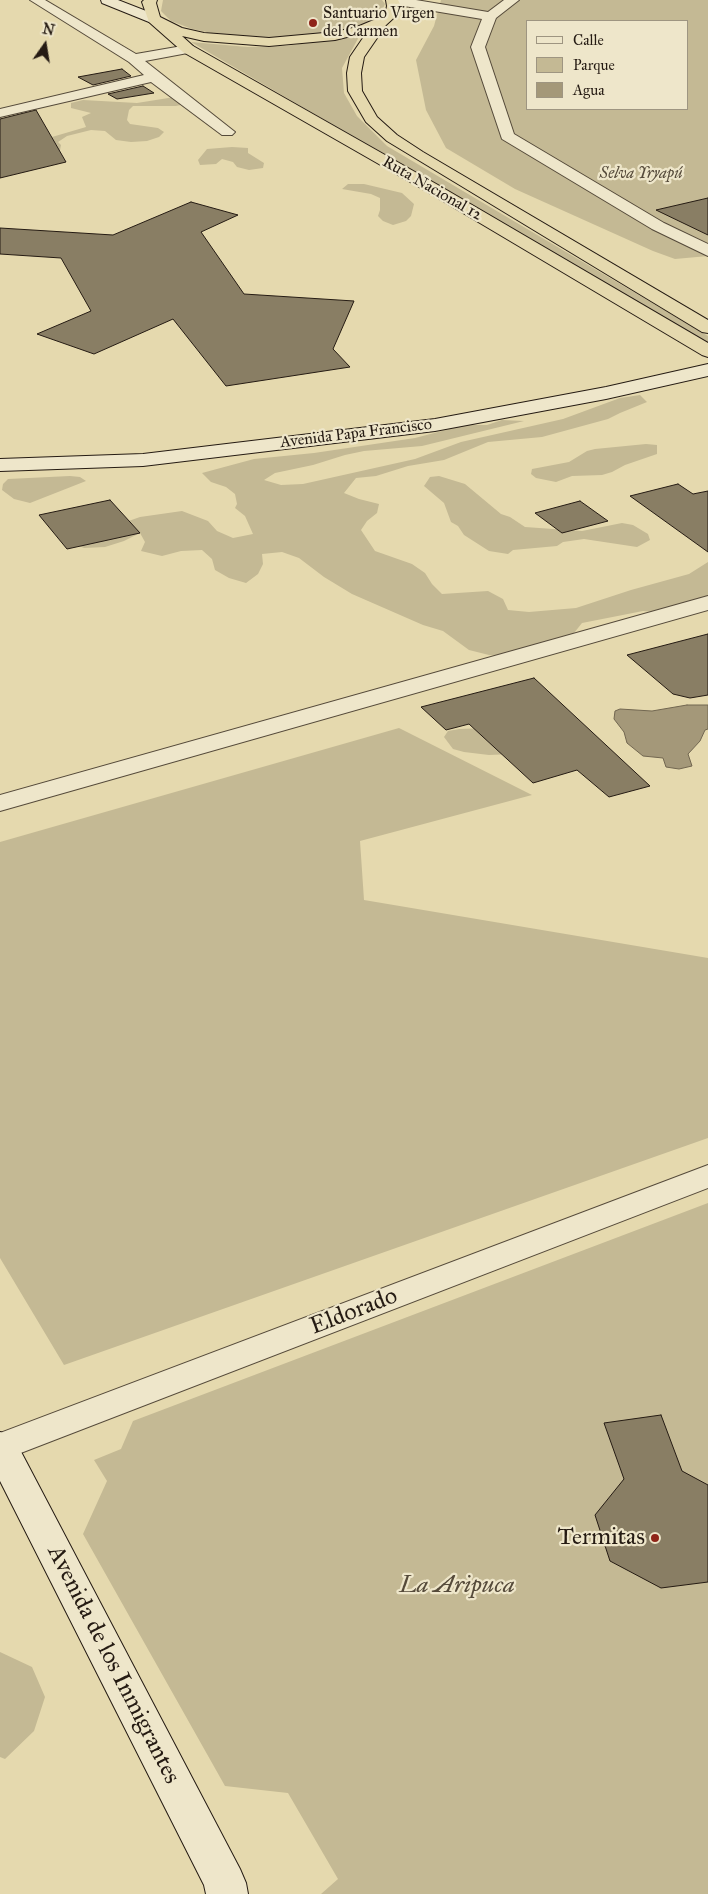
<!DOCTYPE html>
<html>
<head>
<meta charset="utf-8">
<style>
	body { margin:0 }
	#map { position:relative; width:708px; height:1894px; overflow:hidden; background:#e5d9ae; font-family:"IM FELL Great Primer",serif }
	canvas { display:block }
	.legend { position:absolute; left:526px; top:20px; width:162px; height:90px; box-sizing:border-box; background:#eee6ca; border:1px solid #9e9581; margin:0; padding:6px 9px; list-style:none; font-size:15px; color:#251b13 }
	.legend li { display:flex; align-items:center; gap:10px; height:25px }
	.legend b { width:25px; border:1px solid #9e9581 }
	.north { position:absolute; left:20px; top:20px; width:50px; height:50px; -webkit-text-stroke:4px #eee6ca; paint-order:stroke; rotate:13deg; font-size:14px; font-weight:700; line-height:20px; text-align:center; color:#251b13 }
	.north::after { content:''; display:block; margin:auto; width:18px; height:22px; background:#251b13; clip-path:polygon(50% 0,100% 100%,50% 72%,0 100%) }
</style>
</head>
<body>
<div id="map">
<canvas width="708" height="1894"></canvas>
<ul class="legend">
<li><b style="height:6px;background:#eee6ca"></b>Calle</li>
<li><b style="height:14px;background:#c4b994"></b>Parque</li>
<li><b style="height:14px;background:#a49879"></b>Agua</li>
</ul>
<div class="north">N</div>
</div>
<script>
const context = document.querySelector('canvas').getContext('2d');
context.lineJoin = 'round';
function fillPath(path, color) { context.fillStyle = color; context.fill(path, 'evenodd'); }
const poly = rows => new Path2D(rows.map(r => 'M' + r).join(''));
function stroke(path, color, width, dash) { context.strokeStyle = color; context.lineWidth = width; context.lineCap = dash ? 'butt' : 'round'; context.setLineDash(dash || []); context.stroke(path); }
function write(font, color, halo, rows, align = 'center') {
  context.font = font + ' "IM FELL Great Primer",serif'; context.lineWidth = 4.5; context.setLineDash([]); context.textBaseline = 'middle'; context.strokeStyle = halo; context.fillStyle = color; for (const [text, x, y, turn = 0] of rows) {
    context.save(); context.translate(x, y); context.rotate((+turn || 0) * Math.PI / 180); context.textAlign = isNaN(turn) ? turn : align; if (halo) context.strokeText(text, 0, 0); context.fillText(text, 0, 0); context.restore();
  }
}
fillPath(poly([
	[163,0,382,0,385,4,380,15,362,25,333,33,296,37,256,38,221,35,192,29,171,21,161,11],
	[441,0,708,0,708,256,675,259,653,251,515,189,446,148,426,110,416,60,434,26],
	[527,21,687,21,687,109,527,109],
	[360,35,342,68,344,93,357,116,387,146,708,336,708,344,191,42,248,47,286,46],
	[181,96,194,98,190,103,176,106,133,106,129,110,127,120,130,124,158,128,164,132,159,137,147,141,131,142,116,140,105,131,91,130,67,136,58,142,61,145,60,150,44,154,0,139,52,137,86,127,82,117,91,113,71,108,71,103,83,100,137,103],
	[232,147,248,148,248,153,264,163,263,168,249,170,237,167,233,162,222,159,216,164,200,165,198,160,207,149],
	[348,184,364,184,402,193,414,204,411,216,406,221,393,225,383,221,378,216,380,210,380,198,371,194,342,189],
	[640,395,647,402,620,413,608,419,542,437,488,442,444,460,408,466,376,476,356,478,344,493,359,499,379,504,377,513,367,521,361,530,375,551,412,564,425,573,432,584,442,594,488,591,503,599,508,610,529,612,576,608,631,590,689,574,708,562,708,599,665,613,643,611,582,623,574,633,572,644,512,657,489,655,469,650,443,631,423,625,352,594,324,577,299,558,282,552,262,554,263,564,258,574,246,583,229,578,215,570,212,559,202,550,181,551,162,556,141,551,145,542,140,533,124,541,105,547,84,548,69,542,140,517,182,511,208,521,217,531,233,538,253,534,245,516,235,508,237,504,235,494,226,487,211,482,202,473,254,459,314,453,415,438,465,425,487,425,502,420,524,421,422,446,364,451,345,455,313,465,275,473,264,480,281,485,303,484,415,459,461,442,563,419,620,398],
	[646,444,657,445,657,454,625,465,612,472,602,475,572,476,556,482,536,478,531,474,532,469,569,462,587,451,595,449],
	[70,476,80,477,86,481,30,503,14,499,2,490,3,484,8,479],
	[439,476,465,484,501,514,510,517,525,527,582,531,622,523,633,525,648,534,650,540,637,547,584,539,563,542,557,546,513,550,508,554,489,551,464,535,458,526,451,522,444,503,424,486,430,477],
	[399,728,532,795,360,841,364,900,708,958,708,1138,64,1365,0,1258,0,842],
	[485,728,513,754,489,755,464,752,453,749,444,737,448,731,459,729],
	[708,1203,708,1894,321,1894,338,1879,288,1793,225,1786,83,1534,107,1481,94,1460,121,1449,133,1421],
	[0,1652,32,1667,45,1697,34,1731,5,1759,0,1757]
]), '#c4b994');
const water = poly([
	[687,705,708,705,708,729,705,730,700,741,688,754,692,766,679,769,666,767,663,758,643,756,627,743,624,732,614,719,615,711,620,709,652,711,687,705]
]);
fillPath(water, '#a49879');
stroke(water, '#716650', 1);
const building = poly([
	[122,69,131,76,93,85,78,77,122,69],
	[143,86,154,93,117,99,108,94,143,86],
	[36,110,66,162,0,178,0,119,36,110],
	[708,198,708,235,656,210,708,198],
	[191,202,238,215,201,232,244,294,354,301,333,349,350,367,226,386,173,319,94,354,37,334,91,311,61,258,0,254,0,228,113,235,191,202],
	[678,484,693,494,708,491,708,552,630,496,678,484],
	[110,500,140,533,67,549,39,515,110,500],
	[580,501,608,521,562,533,535,513,580,501],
	[708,634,708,695,690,698,673,694,627,655,708,634],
	[534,678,650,786,609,797,577,770,533,783,469,724,446,730,421,707,534,678],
	[661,1415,682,1471,708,1485,708,1582,661,1588,610,1561,595,1515,624,1479,604,1423,661,1415]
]);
fillPath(building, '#897e64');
stroke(building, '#251b13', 1);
const street = poly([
	[30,0,45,0,136,54,188,45,193,46,195,49,193,52,145,61,235,132,232,135,222,135,151,82,0,117,0,109,144,75,129,62,30,0],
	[386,0,416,0,488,12,504,0,519,0,496,18,485,47,514,134,664,223,708,244,708,256,652,229,502,139,471,47,482,19,392,4,386,0],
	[708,596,708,610,0,811,0,795,708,596],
	[708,1165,708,1188,0,1461,0,1433,708,1165]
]);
const secondary = poly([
	[101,0,118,0,159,16,161,19,154,23,149,22,102,3,101,0],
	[708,364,708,376,606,399,435,431,143,466,0,471,0,459,143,454,435,419,606,387,708,364],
	[0,1432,12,1436,18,1446,240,1869,246,1883,248,1894,206,1894,204,1885,0,1481,0,1432]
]);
const highway = poly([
	[144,0,157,0,156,3,160,17,182,28,204,33,269,38,335,32,357,27,376,19,386,11,387,6,386,0,398,0,401,6,399,13,386,25,364,57,361,73,362,91,377,117,397,135,423,152,708,320,708,333,702,332,387,141,366,122,348,91,347,73,350,57,367,32,335,40,269,46,204,41,182,36,193,46,438,185,708,343,708,357,702,355,426,191,183,52,149,22,142,2,144,0]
]);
stroke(street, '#554a3a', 2);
stroke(secondary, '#251b13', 2);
stroke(highway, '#251b13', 2);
fillPath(street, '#eee6ca');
fillPath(secondary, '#eee6ca');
fillPath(highway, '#e5d9ae');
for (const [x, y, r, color] of [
	[313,23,5,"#8f2418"],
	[655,1538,5,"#8f2418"]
]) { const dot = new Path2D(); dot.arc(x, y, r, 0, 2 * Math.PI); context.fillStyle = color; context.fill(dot); stroke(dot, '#eee6ca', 2); }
write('16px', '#251b13', '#eee6ca', [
	["Santuario Virgen",323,14],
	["del Carmen",323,32]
], 'left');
write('italic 16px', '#554a3a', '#eee6ca', [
	["Selva Yryapú",641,174]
]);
write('16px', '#251b13', '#eee6ca', [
	["Ruta Nacional 12",432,189,30],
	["Avenida Papa Francisco",356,434,-7]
]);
write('24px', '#251b13', '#eee6ca', [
	["Eldorado",354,1312,-21],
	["Avenida de los Inmigrantes",113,1665,63]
]);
write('24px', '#251b13', '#eee6ca', [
	["Termitas",645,1538]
], 'right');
write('italic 24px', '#554a3a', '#eee6ca', [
	["La Aripuca",457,1586]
]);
</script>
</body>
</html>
